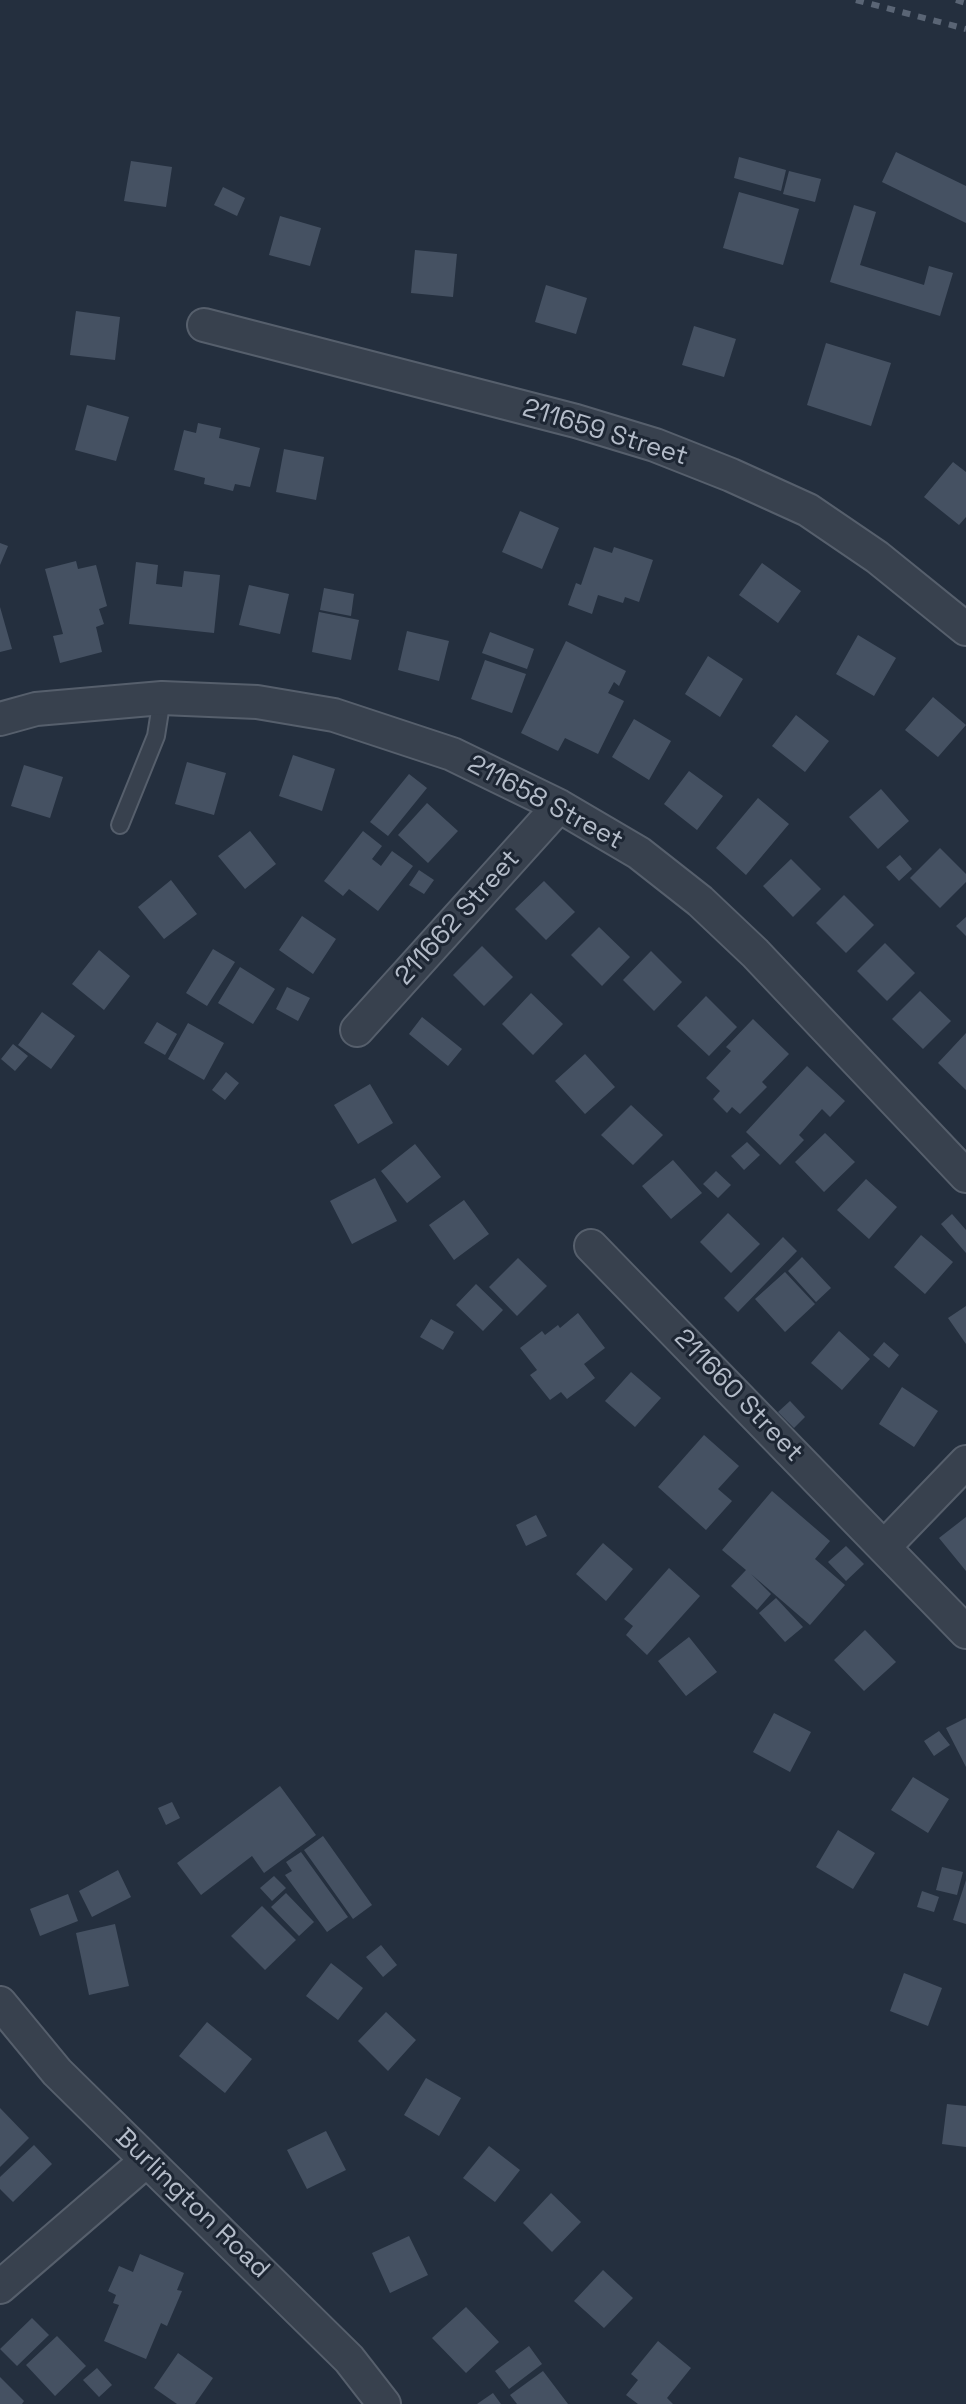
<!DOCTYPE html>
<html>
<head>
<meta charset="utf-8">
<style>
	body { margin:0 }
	canvas { display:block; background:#242f3e }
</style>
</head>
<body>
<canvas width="966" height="2404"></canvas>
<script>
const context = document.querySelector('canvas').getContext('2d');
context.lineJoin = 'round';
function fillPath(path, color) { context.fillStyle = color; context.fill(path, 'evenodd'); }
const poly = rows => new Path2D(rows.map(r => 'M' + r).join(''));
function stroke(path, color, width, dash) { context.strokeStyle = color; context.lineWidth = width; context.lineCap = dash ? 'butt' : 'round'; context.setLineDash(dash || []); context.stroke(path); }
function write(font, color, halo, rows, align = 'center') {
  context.font = font + ' "Space Grotesk",sans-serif'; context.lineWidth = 6; context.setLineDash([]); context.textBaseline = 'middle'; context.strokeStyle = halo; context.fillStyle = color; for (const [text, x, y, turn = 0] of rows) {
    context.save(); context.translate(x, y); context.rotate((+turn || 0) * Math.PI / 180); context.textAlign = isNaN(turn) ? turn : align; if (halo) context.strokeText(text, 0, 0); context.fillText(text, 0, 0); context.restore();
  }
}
fillPath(poly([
	[896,152,966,186,966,223,882,182],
	[739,157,786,170,781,191,734,178],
	[131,161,172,167,166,207,124,201],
	[789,171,821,179,815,202,783,194],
	[223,187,245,198,237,216,214,205],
	[739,192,799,209,783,265,723,248],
	[854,205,876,212,860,265,924,285,929,266,953,273,940,316,830,282],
	[280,216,321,228,310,266,269,255],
	[415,250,457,254,453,297,411,293],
	[546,285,587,298,576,334,535,322],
	[76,311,120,317,115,360,70,355],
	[694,326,736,339,724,377,682,365],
	[826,343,891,363,871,426,807,405],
	[87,405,129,417,116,461,75,450],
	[198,423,221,428,219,438,260,448,250,487,235,484,233,491,204,484,205,478,174,470,184,430,196,433],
	[284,449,324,457,316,500,276,492],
	[953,462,966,472,966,517,959,525,924,497],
	[520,511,559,528,542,569,502,552],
	[0,543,8,546,0,565],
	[594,547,612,553,614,547,653,560,639,602,625,597,623,603,598,595,592,614,568,605,576,583,581,585],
	[76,561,78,569,96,565,107,606,99,609,104,624,96,627,102,652,60,663,53,636,63,634,45,569],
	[136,562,158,565,156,584,182,587,184,571,220,575,214,633,129,624],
	[762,563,801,591,778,623,739,595],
	[249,585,289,594,280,634,239,625],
	[324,588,354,594,351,616,320,610],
	[0,607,12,649,0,652],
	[319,612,359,620,351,660,312,652],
	[407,631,449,641,439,681,398,670],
	[490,632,534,649,527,669,482,653],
	[858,635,896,658,874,696,836,674],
	[566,641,626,671,619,686,614,682,608,693,624,701,598,754,565,738,558,751,521,733],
	[708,656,743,679,720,717,685,694],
	[485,660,526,674,512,713,471,699],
	[933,697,966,725,938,757,905,730],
	[796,715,829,741,805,772,772,746],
	[634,719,671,741,649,780,612,757],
	[293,755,335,769,322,811,279,796],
	[187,762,226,773,214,815,175,804],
	[24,765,63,777,50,818,11,806],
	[689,771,723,796,697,830,664,804],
	[409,774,427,788,388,836,370,822],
	[881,789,909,821,878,849,849,817],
	[758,798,789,824,746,875,716,848],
	[427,803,458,831,428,863,398,835],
	[250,831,276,864,245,889,218,856],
	[363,831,382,846,372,859,381,866,392,851,413,866,378,911,349,889,343,896,324,881],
	[940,848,966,874,966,882,940,908,910,878],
	[900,855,912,869,899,881,886,867],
	[791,859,821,889,793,917,763,886],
	[419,870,434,880,424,894,409,885],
	[171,880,197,914,164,939,138,907],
	[544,881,575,912,546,940,515,909],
	[844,895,874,925,846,953,816,923],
	[302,916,336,939,313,974,279,950],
	[966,917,966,936,956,926],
	[599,927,630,957,602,986,571,955],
	[885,943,915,973,887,1001,857,971],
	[482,946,513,977,484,1006,453,975],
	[213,949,235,962,207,1006,186,993],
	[99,950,130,976,104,1010,72,984],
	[651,951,682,982,654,1011,623,980],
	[240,967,275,989,253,1024,218,1003],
	[287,987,310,998,298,1021,276,1009],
	[920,991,951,1021,923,1049,892,1019],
	[531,993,563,1024,533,1055,502,1024],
	[706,996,737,1027,709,1056,677,1026],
	[42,1012,75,1036,51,1069,18,1045],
	[422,1017,462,1049,448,1066,409,1034],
	[753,1019,789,1054,762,1082,767,1087,740,1114,732,1107,727,1113,713,1099,720,1091,706,1078,731,1051,726,1047],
	[157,1022,177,1034,165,1055,144,1043],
	[188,1023,224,1043,204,1080,168,1059],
	[966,1033,966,1090,938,1063],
	[13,1044,28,1056,15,1071,1,1059],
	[585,1054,615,1087,585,1114,555,1081],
	[807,1066,845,1101,830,1117,822,1109,799,1135,804,1140,780,1165,746,1132],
	[226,1072,239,1083,225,1100,212,1090],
	[370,1084,393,1123,358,1144,334,1105],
	[631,1105,663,1135,633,1165,601,1135],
	[825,1133,855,1162,824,1192,795,1162],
	[747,1142,760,1155,744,1170,731,1156],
	[415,1144,441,1177,407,1203,381,1171],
	[673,1160,702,1193,671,1219,642,1186],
	[716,1171,731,1185,718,1198,703,1184],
	[375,1178,397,1221,352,1244,330,1201],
	[866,1179,897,1207,869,1239,837,1210],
	[464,1200,489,1234,454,1260,429,1225],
	[728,1213,760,1244,731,1273,700,1242],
	[952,1214,966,1230,966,1253,941,1224],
	[921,1235,953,1262,925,1294,894,1267],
	[783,1237,797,1251,738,1312,724,1298],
	[802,1257,831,1288,816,1302,788,1271],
	[518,1258,547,1286,517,1316,489,1287],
	[785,1272,815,1304,785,1332,755,1299],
	[476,1284,503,1310,483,1331,456,1305],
	[966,1306,966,1344,948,1318],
	[578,1313,605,1348,584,1364,595,1378,567,1399,561,1392,550,1400,530,1375,537,1370,520,1348,542,1331,545,1335,558,1325,560,1328],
	[431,1319,454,1332,443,1350,420,1337],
	[839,1331,870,1359,842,1390,811,1363],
	[884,1342,899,1355,889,1368,873,1355],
	[631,1372,661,1398,635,1427,605,1401],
	[902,1387,938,1411,914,1447,879,1424],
	[790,1401,805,1417,794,1428,778,1412],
	[704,1435,739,1466,718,1489,732,1501,706,1530,658,1487],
	[772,1491,830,1541,815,1559,845,1585,810,1625,751,1574,771,1594,757,1610,731,1586,746,1570,722,1550],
	[536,1515,547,1536,526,1546,516,1525],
	[966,1517,966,1571,939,1538],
	[603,1543,633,1569,606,1601,576,1574],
	[846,1546,864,1564,846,1581,828,1562],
	[669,1568,700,1596,647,1655,626,1635,633,1626,624,1619],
	[776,1598,803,1627,785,1642,759,1613],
	[865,1630,896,1662,864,1691,834,1660],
	[689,1637,717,1672,686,1696,658,1661],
	[774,1713,811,1732,790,1772,753,1752],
	[966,1718,966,1767,946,1728],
	[939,1731,950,1745,934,1756,924,1741],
	[913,1777,949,1799,928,1833,891,1810],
	[280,1786,316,1835,264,1873,252,1856,201,1895,177,1863],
	[172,1802,180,1818,166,1825,158,1808],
	[838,1830,875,1853,853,1889,816,1867],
	[323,1836,372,1905,353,1919,304,1850],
	[301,1852,348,1917,327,1932,285,1875,292,1871,286,1862],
	[942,1867,963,1872,957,1895,936,1890],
	[118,1870,131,1897,92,1917,79,1891],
	[274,1876,286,1888,272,1901,260,1888],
	[966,1880,966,1924,953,1920],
	[922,1891,939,1897,934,1912,917,1907],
	[286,1893,314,1922,299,1936,271,1907],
	[68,1894,78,1921,40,1936,30,1909],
	[262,1906,296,1940,265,1970,231,1936],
	[115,1924,129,1986,89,1995,76,1933],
	[381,1945,397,1965,383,1977,366,1957],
	[331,1963,363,1988,338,2020,306,1996],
	[904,1973,942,1988,928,2026,890,2011],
	[386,2012,416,2040,388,2071,358,2041],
	[207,2022,252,2059,225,2093,179,2056],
	[426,2078,461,2098,439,2136,404,2115],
	[947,2104,966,2106,966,2147,942,2144],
	[0,2108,29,2138,0,2167],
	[326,2131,346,2170,307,2189,287,2150],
	[34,2145,52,2164,13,2202,0,2189,0,2177],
	[489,2146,520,2170,495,2202,463,2178],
	[551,2193,581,2222,552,2252,523,2223],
	[409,2236,428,2275,390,2293,372,2253],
	[140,2254,184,2273,177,2290,182,2291,167,2326,161,2323,146,2359,104,2341,119,2305,113,2303,116,2295,108,2291,119,2266,133,2272],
	[603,2270,633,2298,604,2328,574,2301],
	[466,2307,499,2342,466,2373,432,2338],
	[32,2318,49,2335,17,2366,0,2349],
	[57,2336,86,2366,55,2396,26,2365],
	[658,2341,691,2368,667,2398,673,2404,638,2404,626,2395,638,2380,631,2374],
	[529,2346,542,2364,509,2389,495,2371],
	[178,2353,213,2378,195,2404,177,2404,154,2388],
	[97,2368,112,2385,99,2397,83,2380],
	[543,2371,568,2404,517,2404,510,2395],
	[0,2377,24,2401,22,2404,0,2404],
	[493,2393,501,2404,477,2404]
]), '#455162');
const lane = poly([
	[120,825,156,736,162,698]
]);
const street = poly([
	[204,325,576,421,655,445,731,475,808,510,877,557,966,629],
	[0,719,36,709,162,698,257,702,334,715,452,754,559,806,639,853,700,901,755,953,966,1176],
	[357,1030,559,806],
	[591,1246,966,1632],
	[884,1547,966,1462],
	[0,2003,57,2072,349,2359,384,2404],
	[0,2287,146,2161]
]);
stroke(lane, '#565f6c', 20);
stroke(street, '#565f6c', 36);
stroke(lane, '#38414e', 16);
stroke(street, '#38414e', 32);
stroke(poly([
	[856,0,966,29],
	[956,0,966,3]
]), '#5a6575', 6, [8, 8]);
write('26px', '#b4bcc9', '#1d2633', [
	["211659 Street",605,433,17],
	["211658 Street",545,803,28],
	["211662 Street",458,918,-48],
	["211660 Street",738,1396,46],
	["Burlington Road",192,2204,44]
]);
</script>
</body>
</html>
